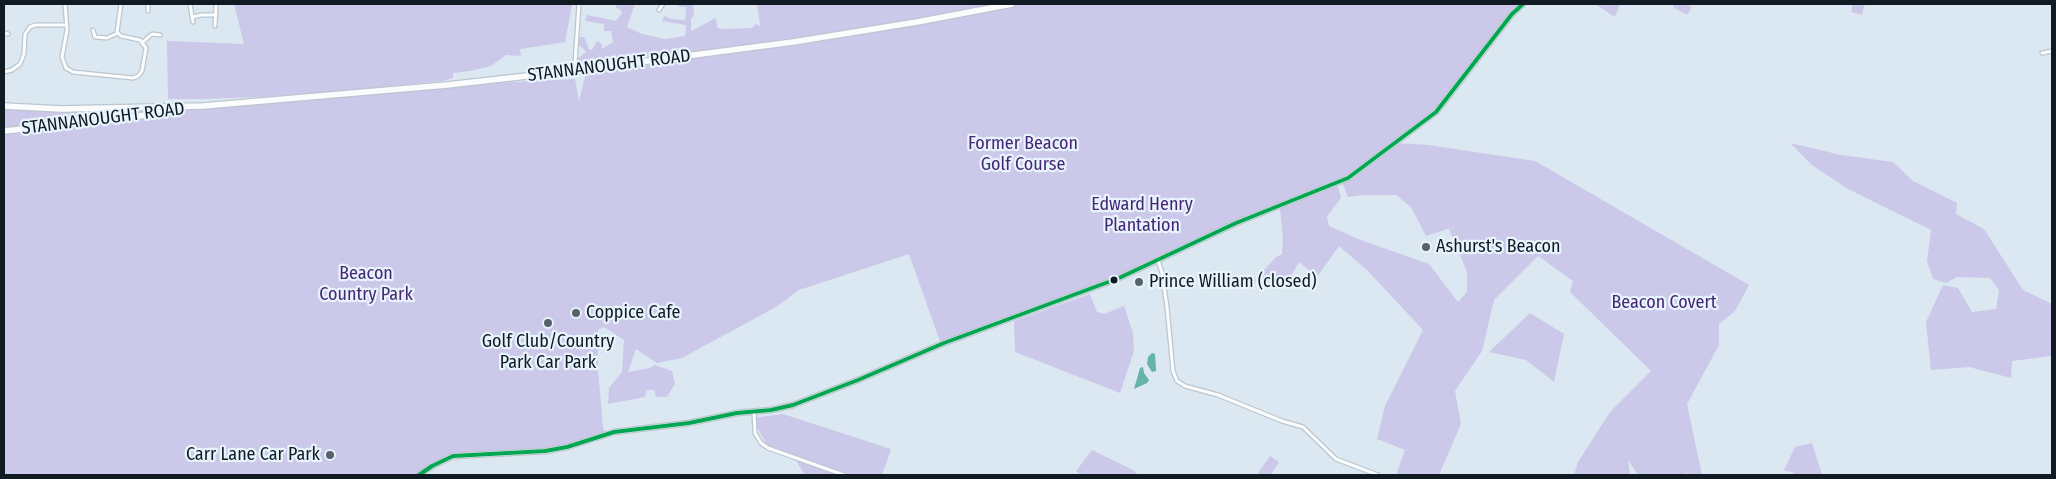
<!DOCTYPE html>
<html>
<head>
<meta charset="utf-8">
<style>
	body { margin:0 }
	#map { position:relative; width:2056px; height:479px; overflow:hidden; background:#dbe8f1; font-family:"Fira Sans Condensed",sans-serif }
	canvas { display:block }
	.frame { position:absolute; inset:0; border:5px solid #0f1a22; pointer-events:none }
</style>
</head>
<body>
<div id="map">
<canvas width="2056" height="479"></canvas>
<div class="frame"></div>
</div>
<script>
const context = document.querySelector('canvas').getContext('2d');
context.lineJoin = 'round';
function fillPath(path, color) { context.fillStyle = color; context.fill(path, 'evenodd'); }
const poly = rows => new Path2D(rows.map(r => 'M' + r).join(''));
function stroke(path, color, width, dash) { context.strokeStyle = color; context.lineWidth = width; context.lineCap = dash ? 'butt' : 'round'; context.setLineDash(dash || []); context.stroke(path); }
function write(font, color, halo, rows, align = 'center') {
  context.font = font + ' "Fira Sans Condensed",sans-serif'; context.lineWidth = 4.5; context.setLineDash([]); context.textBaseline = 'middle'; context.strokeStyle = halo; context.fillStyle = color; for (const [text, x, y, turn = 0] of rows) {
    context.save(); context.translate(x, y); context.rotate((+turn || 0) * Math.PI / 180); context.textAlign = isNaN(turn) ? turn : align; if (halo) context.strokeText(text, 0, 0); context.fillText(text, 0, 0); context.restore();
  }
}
fillPath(poly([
	[234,4,572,4,565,42,520,49,521,56,506,55,491,66,470,71,453,73,453,78,442,81,343,91,260,97,203,99,168,99,167,41,244,44],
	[617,4,635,4,627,27,642,34,665,39,685,36,686,25,662,21,664,16,672,19,685,20,686,7,678,6,678,4,693,4,694,14,691,20,691,31,716,18,717,27,721,29,752,28,756,24,760,26,757,4,1340,4,1341,5,1523,4,1512,14,1436,112,1394,143,1428,145,1535,161,1749,285,1735,311,1719,324,1719,345,1687,404,1702,475,1689,475,1688,473,1680,475,1638,475,1628,460,1630,475,1574,475,1578,462,1610,412,1651,371,1570,292,1573,281,1538,256,1494,300,1482,351,1455,391,1461,424,1439,475,1396,475,1405,450,1377,439,1385,406,1423,330,1368,271,1339,246,1317,277,1299,262,1289,279,1261,283,1254,281,1276,257,1282,254,1283,239,1280,209,1332,183,1189,242,1119,276,1026,316,942,347,909,254,799,290,776,307,682,358,657,363,636,349,628,372,649,368,655,365,672,371,675,384,667,397,656,397,654,390,647,390,645,397,608,404,609,388,622,372,624,340,604,327,598,330,598,370,603,427,605,434,566,447,545,451,453,456,417,475,4,475,4,131,134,117,203,106,447,85,575,79,579,101,587,69,762,46,761,43,651,60,584,68,578,66,577,59,586,52,581,46,574,46,576,37,584,37,589,49,592,50,597,41,602,44,602,49,613,42,611,31,604,31,604,24,585,21,587,15,616,21,622,13,620,9,616,8],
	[1346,178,1342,182,1348,197,1363,195,1396,195,1411,207,1426,236,1460,225,1449,229,1467,272,1467,292,1458,302,1429,264,1358,239,1329,226,1327,216,1341,198,1337,182],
	[1595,4,1620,4,1615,17],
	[1675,4,1685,4,1692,7,1687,15,1673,7],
	[1853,4,1865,4,1862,15,1851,12],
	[156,109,156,110,4,129,4,110,80,112],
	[1790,143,1841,155,1893,162,1913,181,1957,203,1956,214,1984,229,2023,290,2052,304,2052,356,2012,361,2011,378,1969,367,1931,370,1926,322,1943,285,1958,288,1972,312,1996,309,1999,290,1990,278,1957,277,1946,283,1933,279,1927,261,1931,230,1848,189,1812,165],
	[1090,294,1097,312,1104,314,1124,306,1133,333,1134,351,1120,393,1015,352,1014,321],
	[1530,313,1564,334,1554,382,1526,360,1489,352],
	[783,414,891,449,882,475,804,474,794,457,768,447,752,418],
	[1812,443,1822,475,1795,475,1794,473,1784,470,1795,447],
	[1092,450,1133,470,1138,475,1081,475,1076,471],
	[1270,456,1279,462,1271,475,1260,475,1258,473]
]), '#cbc8e9');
fillPath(poly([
	[1311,275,1315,277,1316,280,1309,284,1300,282,1301,277],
	[1152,353,1155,354,1156,368,1156,371,1152,372,1147,364,1148,357],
	[1143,367,1144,373,1149,380,1147,383,1134,389,1140,368]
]), '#65b3ab');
const minor = poly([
	[65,4,67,30,62,57,66,68,73,72,133,78,138,76,142,71,146,48,140,40,121,36,117,32,121,4],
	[190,4,193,22],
	[659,10,663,4],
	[148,11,148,4],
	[192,17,202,15,215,15],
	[215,26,216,6],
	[93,30,95,37,107,38,118,33],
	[4,33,8,34],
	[143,42,152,34,160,35],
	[2042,53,2052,51],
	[575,63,579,4],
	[4,72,12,70,20,64,24,54,25,34,30,27,35,25,67,25],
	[1158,260,1162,273,1167,307,1173,371,1177,381,1185,386,1218,395,1282,421,1303,427,1336,459,1378,475],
	[754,412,755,433,761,443,768,448,844,475]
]);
const tertiary = poly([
	[419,475,432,466,453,456,545,451,567,447,614,432,689,423,737,413,771,410,793,405,858,380,944,343,1119,278,1236,223,1348,178,1436,112,1512,14,1523,4]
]);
const primary = poly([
	[4,106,61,109,203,106,447,85,571,71,793,42,917,22,1012,4],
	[4,131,134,117,180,109]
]);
stroke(minor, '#bbc6ce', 5.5);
stroke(tertiary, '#bbc6ce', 7);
stroke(primary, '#bbc6ce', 8);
stroke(minor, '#fafcfd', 3);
stroke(tertiary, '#fafcfd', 4.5);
stroke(primary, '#fafcfd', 5.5);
stroke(poly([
	[419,475,432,466,453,456,545,451,567,447,614,432,689,423,737,413,771,410,793,405,858,380,944,343,1119,278,1236,223,1348,178,1436,112,1512,14,1523,4]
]), '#00a651', 4);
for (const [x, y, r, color] of [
	[1426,247,5,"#56626a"],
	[1114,280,4.5,"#0f1a22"],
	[1139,282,5,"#56626a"],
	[576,313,5,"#56626a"],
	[548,323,5,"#56626a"],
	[330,455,5,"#56626a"]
]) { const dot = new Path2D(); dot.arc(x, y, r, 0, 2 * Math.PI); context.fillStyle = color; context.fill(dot); stroke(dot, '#e8f4fd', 2); }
write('18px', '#0f1a22', '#e8f4fd', [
	["STANNANOUGHT ROAD",609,66,-7],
	["STANNANOUGHT ROAD",103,119,-7]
]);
write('18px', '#462674', '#e8f4fd', [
	["Former Beacon",1023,144],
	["Golf Course",1023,165],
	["Edward Henry",1142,205],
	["Plantation",1142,226],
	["Beacon",366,274],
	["Country Park",366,295],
	["Beacon Covert",1664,303]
]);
write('18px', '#0f1a22', '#e8f4fd', [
	["Ashurst's Beacon",1436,247],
	["Prince William (closed)",1149,282],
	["Coppice Cafe",586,313],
	["Golf Club/Country",548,342,"center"],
	["Park Car Park",548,363,"center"],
	["Carr Lane Car Park",320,455,"right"]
], 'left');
</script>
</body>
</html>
